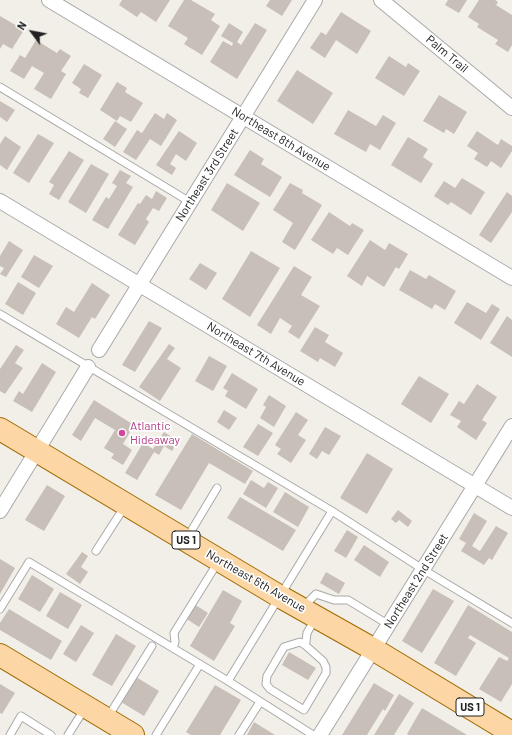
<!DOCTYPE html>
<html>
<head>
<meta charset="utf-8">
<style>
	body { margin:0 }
	#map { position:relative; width:512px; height:735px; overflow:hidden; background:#f2efe9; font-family:Barlow,sans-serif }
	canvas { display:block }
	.north { position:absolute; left:12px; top:12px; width:40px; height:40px; -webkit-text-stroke:3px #fff; paint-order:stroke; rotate:302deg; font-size:11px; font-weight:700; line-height:16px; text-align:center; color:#222 }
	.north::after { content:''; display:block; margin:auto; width:14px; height:18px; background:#222; clip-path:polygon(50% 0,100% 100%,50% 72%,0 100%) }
</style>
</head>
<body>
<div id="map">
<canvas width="512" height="735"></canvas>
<div class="north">N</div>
</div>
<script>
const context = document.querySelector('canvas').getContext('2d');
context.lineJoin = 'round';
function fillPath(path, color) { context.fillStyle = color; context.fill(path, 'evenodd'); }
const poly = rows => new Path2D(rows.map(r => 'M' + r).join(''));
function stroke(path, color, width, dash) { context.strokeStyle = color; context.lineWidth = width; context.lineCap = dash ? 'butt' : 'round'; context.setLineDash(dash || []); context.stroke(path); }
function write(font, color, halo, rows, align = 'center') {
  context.font = font + ' Barlow,sans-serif'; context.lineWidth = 3.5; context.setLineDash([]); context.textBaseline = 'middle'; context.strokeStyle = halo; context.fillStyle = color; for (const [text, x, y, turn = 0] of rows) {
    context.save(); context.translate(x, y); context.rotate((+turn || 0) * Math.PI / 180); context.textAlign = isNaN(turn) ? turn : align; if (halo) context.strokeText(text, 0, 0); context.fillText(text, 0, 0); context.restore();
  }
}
fillPath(poly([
	[122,0,170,0,156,22,141,12,137,17,119,5],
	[184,0,191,0,215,14,211,20,220,26,202,55,184,44,188,38,168,26],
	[270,0,292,0,282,16,266,6],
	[448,0,467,0,459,13,445,5],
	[479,0,495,0,498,2,496,5,512,15,512,45,508,52,495,44,498,40,477,27,479,24,468,17],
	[341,12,371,31,357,54,336,40,325,58,310,48,321,32,326,35],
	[0,16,24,30,12,49,3,44,0,49],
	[229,23,243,32,237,42,241,45,255,23,267,30,237,79,210,62,223,41,232,46,233,43,221,36],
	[36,40,57,53,60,49,71,56,61,71,66,74,51,99,34,89,44,73,32,66,24,79,10,71,20,55,25,58],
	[389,56,406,67,408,63,420,71,404,96,375,78],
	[84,64,102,75,88,98,79,93,81,89,72,83],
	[297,70,333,93,313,124,277,101],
	[117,82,127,88,125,92,143,103,131,122,120,116,117,121,100,110],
	[439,95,467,112,454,134,446,129,444,133,423,121],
	[0,101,15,110,7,122,0,117],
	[348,110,376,126,383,115,396,123,380,150,370,144,366,152,334,134],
	[155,113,164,119,167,113,177,120,161,146,150,139,136,160,123,152,137,130,142,133],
	[115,121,127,129,115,147,103,139],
	[179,131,197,143,186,161,176,154,170,164,176,168,172,175,156,165],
	[477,131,498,145,501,139,512,146,512,151,501,168,491,161,487,167,474,159,478,153,467,146],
	[38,134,54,143,29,183,13,173],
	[5,136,21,147,7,170,0,165,0,144],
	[408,137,428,149,423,157,433,164,421,183,391,165],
	[250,150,264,159,261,164,282,177,270,197,234,175],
	[69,151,84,160,59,200,49,194,54,185,49,182],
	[91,164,109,174,86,213,68,202],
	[120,170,131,176,126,183,133,187,108,229,92,220,106,197,109,199,117,186,112,183],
	[462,178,485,192,471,215,451,202,448,205,434,196,444,181,455,188],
	[227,183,260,203,243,231,211,210],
	[290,183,303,190,302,193,322,205,295,250,282,242,293,223,273,210],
	[156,191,167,198,159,211,153,208,146,219,149,222,135,245,118,235,138,203,140,204,146,195,152,199],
	[507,192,512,196,512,212,491,243,479,235],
	[329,212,350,226,352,223,364,230,348,255,337,248,333,254,311,240],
	[370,240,385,250,389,243,408,254,399,269,396,267,384,287,367,276,362,286,347,276],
	[9,241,23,250,6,277,0,274,4,268,0,266,0,256],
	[251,251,280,268,250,317,222,299],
	[34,255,53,266,39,288,21,277],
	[200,263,217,273,206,290,189,279],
	[294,266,312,277,301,295,320,306,299,339,288,332,292,326,280,318,271,334,257,325],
	[410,270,426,279,429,275,456,291,445,310,435,304,432,309,399,290],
	[18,282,36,293,23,315,5,304],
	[92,283,110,295,95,319,92,317,79,338,56,324,66,307,74,312],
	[467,302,486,313,492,304,500,309,481,340,454,323],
	[507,316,512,320,512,357,490,343],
	[149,321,162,328,135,372,122,365],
	[315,327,329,335,325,342,343,353,335,367,320,358,318,362,300,351],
	[169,344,175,348,167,359,181,368,160,401,139,387],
	[16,345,24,350,15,363,23,368,5,394,0,391,0,369],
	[209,356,227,366,213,391,195,381],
	[42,363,56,372,32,412,13,401,19,391,23,394],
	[232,373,258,389,246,409,225,396,228,391,223,388],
	[419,376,449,394,431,423,401,404],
	[477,384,497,397,482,420,487,423,476,440,457,427,461,421,450,415,459,401,464,404],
	[269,395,286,406,274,427,260,418,266,407,263,405],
	[94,400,134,425,123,444,132,450,123,465,111,458,114,454,104,448,115,430,95,418,81,441,72,435],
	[224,410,237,418,229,430,217,422],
	[296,412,308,420,298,435,306,440,291,463,277,454,281,449,275,445],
	[258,424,273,433,258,456,243,447],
	[325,427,341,436,329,455,322,451,317,459,309,454],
	[164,432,178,441,172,451,164,446,159,455,154,452,137,480,125,473,143,443,153,449],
	[192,434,253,471,245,484,209,463,181,510,155,495],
	[367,453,393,469,367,514,340,498],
	[251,480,264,488,268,482,278,488,266,508,243,494],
	[47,485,65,496,44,531,25,520],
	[285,492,309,507,298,527,273,512],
	[240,497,296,530,283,551,227,518],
	[398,510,412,521,408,527,399,520,396,523,391,519],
	[474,513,487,521,472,546,480,551,496,526,508,533,492,560,489,558,484,565,461,551,466,543,459,539],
	[347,530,358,537,346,558,334,551],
	[364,545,389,562,380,577,354,560],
	[82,552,88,556,81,567,88,572,80,584,66,574],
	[0,559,15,568,0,594],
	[326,572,345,583,339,594,320,583],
	[32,575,54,589,40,612,18,599],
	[433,589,454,601,422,653,402,641],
	[223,590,242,601,230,623,235,626,214,661,190,646],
	[60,592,82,605,68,629,46,616],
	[194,604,208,613,199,627,185,618],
	[468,605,512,632,512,684,501,702,479,689,499,657,507,661,509,658,470,635,468,638,476,643,456,676,434,663],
	[9,609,62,641,51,660,0,630,0,623],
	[81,625,94,633,76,662,63,654],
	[116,634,136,646,112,686,92,675],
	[289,652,316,668,308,680,282,665],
	[136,677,159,691,144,716,121,702],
	[374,683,394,695,385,711,383,709,367,735,342,735],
	[0,684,15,693,2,714,0,713],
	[215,685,241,700,220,735,191,735,186,732],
	[399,694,414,703,394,735,374,735],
	[422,708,467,735,409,735,407,734],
	[254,722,275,735,247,735]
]), '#c7bfb8');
const lane = poly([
	[0,87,190,202],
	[0,314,332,511,424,570,512,623],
	[187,538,217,488],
	[96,551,125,506],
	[303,607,316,594,334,600,348,600,389,625],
	[0,609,29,562,228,681,313,735],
	[305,645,323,661,326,667,326,673,304,710,270,689,266,684,267,676,284,647,300,642,305,645,306,642,307,633,315,619],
	[173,648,175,642,174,633,218,562],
	[228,681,332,511],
	[108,717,152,646],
	[10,735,21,716,51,735],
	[68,735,85,708],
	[156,735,200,664],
	[239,735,260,702]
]);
const street = poly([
	[49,0,512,278],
	[381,0,512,108],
	[0,201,512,508],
	[99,350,315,0],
	[0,511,88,367],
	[320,735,512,426]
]);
const primary = poly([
	[0,429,279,596,373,649,512,733],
	[0,655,133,735]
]);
stroke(lane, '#a9a9a9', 9);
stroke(street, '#a9a9a9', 16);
stroke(primary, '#a06b00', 24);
stroke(lane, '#fff', 7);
stroke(street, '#fff', 14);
stroke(primary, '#fcd6a4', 22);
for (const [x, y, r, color] of [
	[122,433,4,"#d1479c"]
]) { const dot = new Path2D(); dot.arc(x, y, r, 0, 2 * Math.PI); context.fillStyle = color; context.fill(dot); stroke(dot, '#fff', 1.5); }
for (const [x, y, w] of [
	[186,540,28],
	[470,707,28]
]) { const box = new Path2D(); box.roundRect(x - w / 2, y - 9, w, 18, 3); context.fillStyle = '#fff'; context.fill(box); stroke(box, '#222', 1); }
write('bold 11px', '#222', null, [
	["US 1",186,540],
	["US 1",470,707]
]);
write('12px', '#222', '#fff', [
	["Palm Trail",447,54,40],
	["Northeast 8th Avenue",281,139,31],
	["Northeast 3rd Street",207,175,-58],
	["Northeast 7th Avenue",256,354,31],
	["Northeast 6th Avenue",256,581,30],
	["Northeast 2nd Street",416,581,-58]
]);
write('12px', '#b23c85', '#fff', [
	["Atlantic",130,426],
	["Hideaway",130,440]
], 'left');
</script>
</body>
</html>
